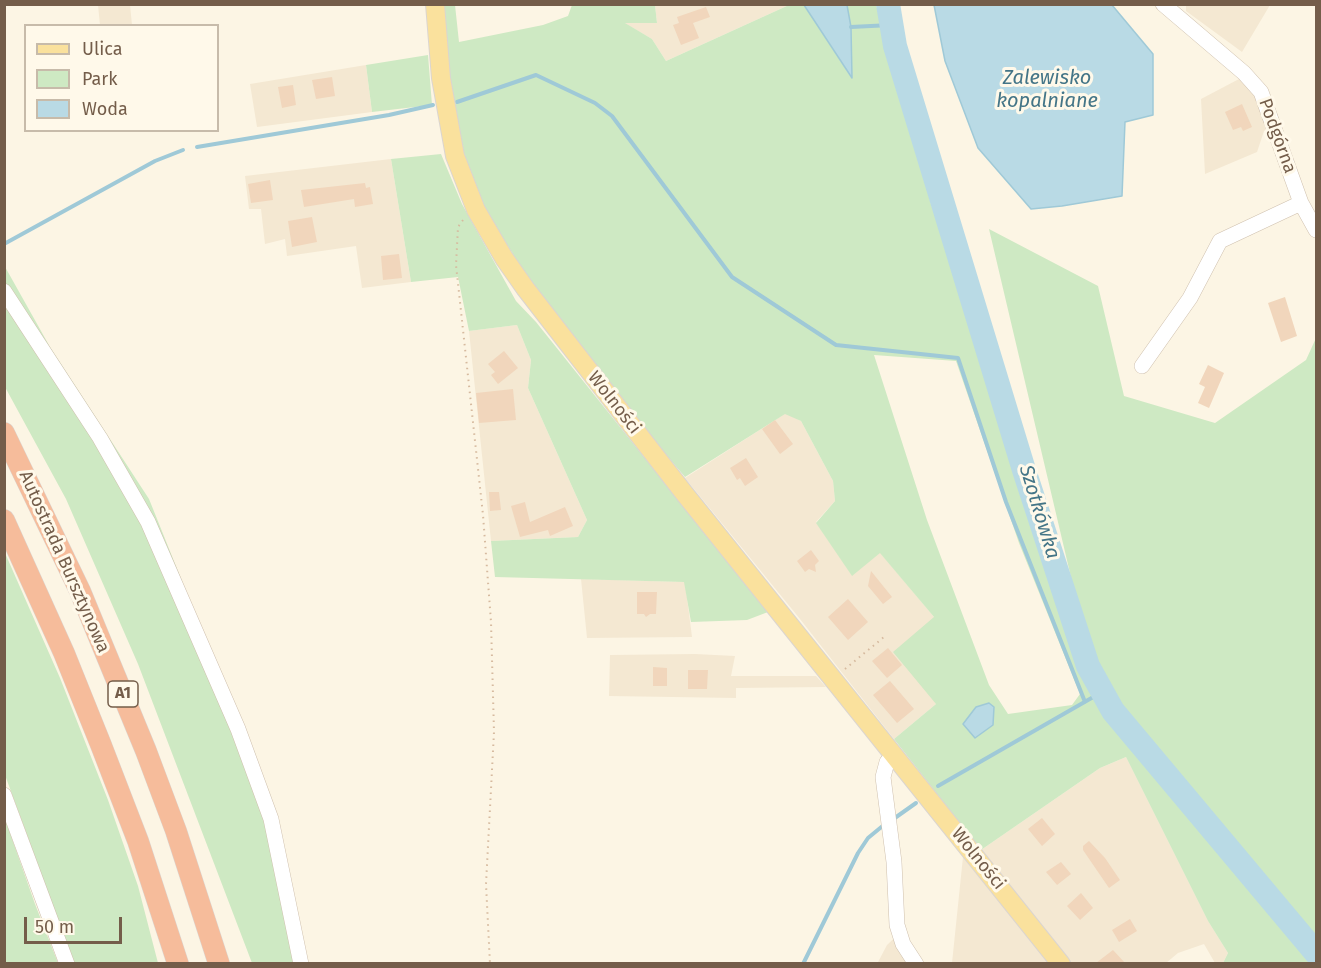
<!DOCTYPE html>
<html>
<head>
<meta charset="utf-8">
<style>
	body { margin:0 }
	#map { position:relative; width:1321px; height:968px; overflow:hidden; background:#fcf5e4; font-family:"Fira Sans",sans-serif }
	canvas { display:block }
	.frame { position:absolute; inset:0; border:6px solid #745d4a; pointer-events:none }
	.legend { position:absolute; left:24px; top:24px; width:195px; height:108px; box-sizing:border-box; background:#fff9ea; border:2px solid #c7bbaa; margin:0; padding:8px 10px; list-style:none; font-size:18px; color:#745d4a }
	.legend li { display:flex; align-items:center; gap:12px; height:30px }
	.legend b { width:30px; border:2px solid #c7bbaa }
	.scale { position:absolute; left:24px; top:917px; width:98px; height:27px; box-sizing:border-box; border:3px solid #745d4a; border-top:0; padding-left:8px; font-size:18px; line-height:21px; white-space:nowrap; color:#745d4a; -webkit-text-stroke:4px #fff9ea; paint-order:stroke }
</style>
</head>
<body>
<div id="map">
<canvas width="1321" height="968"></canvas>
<div class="frame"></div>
<ul class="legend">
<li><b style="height:8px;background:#fae19d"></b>Ulica</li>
<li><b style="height:16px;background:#cee9c3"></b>Park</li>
<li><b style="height:16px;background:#b9dae5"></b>Woda</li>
</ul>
<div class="scale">50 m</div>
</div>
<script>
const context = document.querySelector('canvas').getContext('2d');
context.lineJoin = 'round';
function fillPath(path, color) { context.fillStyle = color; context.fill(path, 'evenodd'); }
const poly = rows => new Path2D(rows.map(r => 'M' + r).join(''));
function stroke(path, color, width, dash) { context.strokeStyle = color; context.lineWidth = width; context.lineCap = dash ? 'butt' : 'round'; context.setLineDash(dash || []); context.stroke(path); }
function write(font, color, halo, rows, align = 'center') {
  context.font = font + ' "Fira Sans",sans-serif'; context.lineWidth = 6; context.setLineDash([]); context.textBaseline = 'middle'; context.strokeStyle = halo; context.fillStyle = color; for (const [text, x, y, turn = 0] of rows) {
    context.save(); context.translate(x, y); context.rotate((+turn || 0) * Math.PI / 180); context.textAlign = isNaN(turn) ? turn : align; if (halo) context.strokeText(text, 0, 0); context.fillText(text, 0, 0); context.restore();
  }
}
fillPath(poly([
	[98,5,130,5,132,25,100,25],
	[655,5,789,5,666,61,652,39,624,23,657,23],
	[1186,5,1186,4,1270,5,1242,52,1186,11],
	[366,65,372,112,257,127,250,84],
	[1239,79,1256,95,1270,129,1264,131,1257,152,1205,174,1201,99],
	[391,159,411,282,362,288,356,246,287,256,285,239,265,244,261,209,249,209,245,176],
	[517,325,531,360,528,388,587,520,578,537,491,541,469,331],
	[786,413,801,421,833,481,835,501,816,522,852,575,880,552,934,617,936,704,894,739,800,619,685,478],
	[581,579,685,582,692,637,587,638],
	[695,654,735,656,731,676,816,676,826,687,736,688,736,698,609,696,610,655],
	[1126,757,1208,921,1228,953,1223,963,1215,963,1204,944,1178,953,1166,963,1071,963,981,850,1100,768],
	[963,857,1050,963,952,963],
	[905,928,910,947,924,963,877,964,887,945]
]), '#f4e8d2');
fillPath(poly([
	[443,5,455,5,459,42,543,25,568,16,572,5,655,5,657,23,625,23,652,39,666,61,789,5,804,5,851,77,851,27,847,5,876,5,931,204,1002,412,1089,681,1133,745,1316,963,1223,963,1228,953,1208,921,1126,757,1100,768,981,850,894,739,936,704,893,652,934,617,880,553,852,576,816,523,835,501,833,481,801,421,785,414,685,477,662,450,539,296,488,214,469,175,453,108],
	[874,355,956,361,1019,543,1080,694,1072,705,1008,714,989,685,927,520],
	[428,55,432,105,372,112,366,65],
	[441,154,462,204,516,301,536,322,768,612,747,620,691,622,684,582,495,577,491,541,578,537,587,520,528,388,531,360,517,325,469,331,458,277,411,282,391,159],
	[989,229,1098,286,1124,396,1215,423,1306,360,1316,338,1316,937,1290,909,1140,737,1108,690,1086,641],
	[4,265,50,347,149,499,219,673,255,753,304,963,252,963,138,664,66,499,5,387],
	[5,553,60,678,108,800,138,886,158,963,74,963,5,775],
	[4,816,35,904,58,963,5,963]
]), '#cee9c3');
const water = poly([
	[804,5,847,5,851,27,852,78,804,5],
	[934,5,1112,5,1153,54,1153,115,1125,122,1122,196,1062,206,1031,209,978,148,945,61,934,5],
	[989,703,994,707,993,725,975,738,963,724,976,707,989,703]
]);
fillPath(water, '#b9dae5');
stroke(water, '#9fc9d7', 1.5);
stroke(poly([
	[851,27,891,25],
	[457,102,536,75,595,103,612,116,732,277,836,345,958,358,1006,502,1085,702],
	[197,147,389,115,433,105],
	[4,244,155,161,183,150],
	[938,786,1102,692],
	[892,820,916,803],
	[803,964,858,853,868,838,885,824]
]), '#9fc9d7', 4);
stroke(poly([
	[888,4,895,46,1024,470,1088,666,1113,711,1316,953]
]), '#b9dae5', 24);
fillPath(poly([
	[706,7,710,17,693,23,699,38,681,45,673,25,679,23,677,17],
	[332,77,335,96,316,99,312,80],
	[293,85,296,105,282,108,278,87],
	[1242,104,1252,127,1243,131,1241,127,1233,130,1225,112],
	[270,180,273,200,251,203,248,184],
	[365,183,366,188,370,187,373,204,355,207,354,199,304,207,301,190],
	[312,217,317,242,292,247,288,221],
	[399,254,402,278,383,280,381,256],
	[1285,297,1297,336,1281,342,1268,303],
	[504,351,518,368,498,384,491,375,495,372,488,364],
	[1208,365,1224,373,1209,408,1198,403,1205,387,1199,384],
	[513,389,516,420,479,423,476,393],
	[775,420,793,444,780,454,762,429],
	[746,458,758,477,745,486,740,478,737,480,730,468],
	[489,492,499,492,501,510,490,511],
	[525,502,530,522,565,507,573,526,550,536,548,530,520,537,511,506],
	[811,550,819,561,815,565,816,572,809,569,805,572,797,561],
	[871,571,892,597,883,604,868,586],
	[637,592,657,592,656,614,650,614,646,617,644,614,637,614],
	[848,599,868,622,848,640,828,617],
	[888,648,902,665,887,678,872,661],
	[653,667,667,668,667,686,653,686],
	[688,670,708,670,707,689,688,689],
	[890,681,914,709,897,723,873,695],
	[1042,818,1055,834,1042,846,1028,829],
	[1089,841,1105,858,1120,880,1109,888,1083,850,1083,846],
	[1061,862,1071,874,1057,885,1046,872],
	[1081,893,1093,908,1080,920,1067,906],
	[1130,919,1137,931,1119,942,1112,930],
	[1113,950,1125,963,1096,963]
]), '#f1d6bc');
const minor = poly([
	[1163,4,1244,73,1261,92,1301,203,1316,230],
	[4,291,100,438,148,522,238,729,271,819,301,964],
	[1142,366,1190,298,1220,241,1301,203],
	[894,755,887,762,883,777,894,862,897,925,903,944,916,964],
	[4,795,67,964]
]);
const major = poly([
	[435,4,441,78,455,156,476,210,504,258,525,288,684,493,1061,964]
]);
const highway = poly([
	[4,433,80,591,146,751,176,831,219,964],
	[4,520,64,653,101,745,138,841,178,964]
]);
stroke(minor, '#cfc0ae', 16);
stroke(major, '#dbd5d0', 20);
stroke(highway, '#dbd5d0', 22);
stroke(poly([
	[463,220,458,227,456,265,483,515,491,622,494,732,486,884,490,964],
	[845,669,884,637]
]), '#d6ba9f', 2, [1.5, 4.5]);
stroke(minor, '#fff', 15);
stroke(major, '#fae19d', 18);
stroke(highway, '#f6bc9b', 21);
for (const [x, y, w] of [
	[123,694,30]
]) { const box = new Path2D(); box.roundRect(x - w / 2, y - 13, w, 26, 4.5); context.fillStyle = '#fff9ea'; context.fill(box); stroke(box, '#745d4a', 1.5); }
write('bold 16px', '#745d4a', null, [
	["A1",123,694]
]);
write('18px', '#745d4a', '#fff9ea', [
	["Podgórna",1277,136,70],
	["Wolności",614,403,52],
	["Autostrada Bursztynowa",64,562,66],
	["Wolności",978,859,51]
]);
write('italic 20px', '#447587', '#fff9ea', [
	["Zalewisko",1047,78],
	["kopalniane",1047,101],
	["Szotkówka",1039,512,73]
]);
</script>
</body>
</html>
